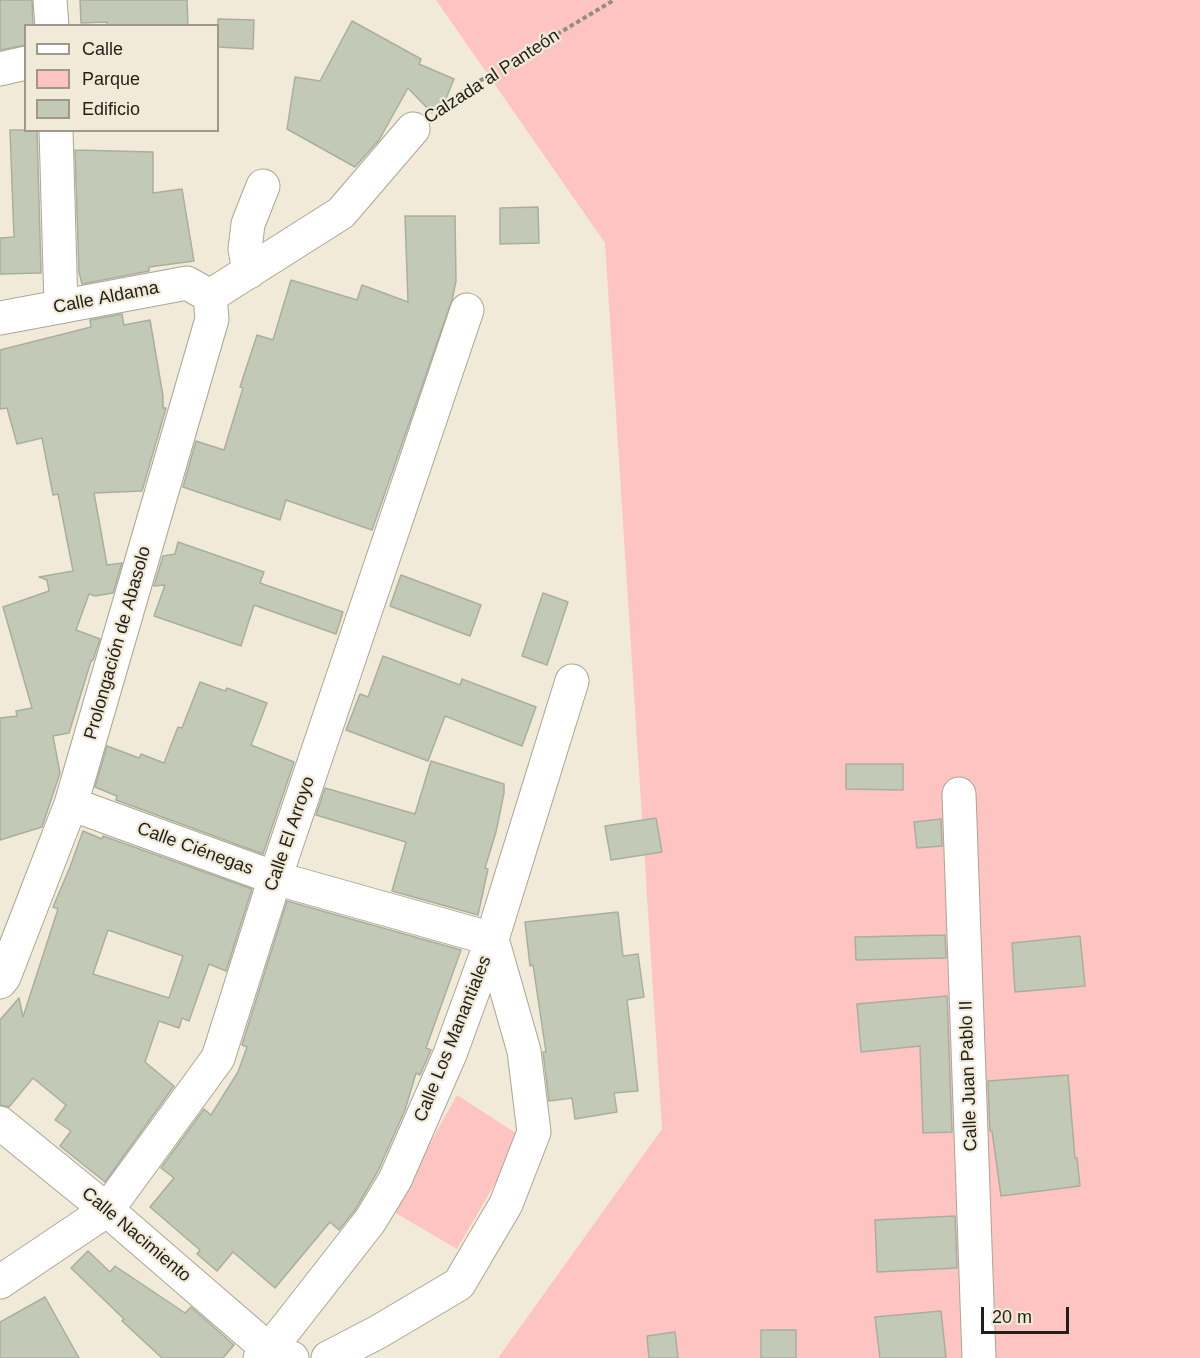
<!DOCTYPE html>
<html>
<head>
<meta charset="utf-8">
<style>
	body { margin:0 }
	#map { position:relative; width:1200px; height:1358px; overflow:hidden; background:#f2ead8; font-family:Helvetica,sans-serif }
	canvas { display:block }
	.legend { position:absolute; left:24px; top:24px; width:195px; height:108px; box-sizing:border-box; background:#f2ead8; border:2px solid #9f998b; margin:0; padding:8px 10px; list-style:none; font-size:18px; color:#221f18 }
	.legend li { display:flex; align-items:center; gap:12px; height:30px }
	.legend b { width:30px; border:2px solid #9f998b }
	.scale { position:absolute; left:981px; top:1307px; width:88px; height:27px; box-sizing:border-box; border:3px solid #221f18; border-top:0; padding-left:8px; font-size:18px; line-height:21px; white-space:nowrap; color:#221f18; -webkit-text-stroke:4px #f2ead8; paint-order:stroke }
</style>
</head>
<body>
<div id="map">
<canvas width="1200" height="1358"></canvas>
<ul class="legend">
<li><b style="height:8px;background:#fff"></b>Calle</li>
<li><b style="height:16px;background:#fec4c2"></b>Parque</li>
<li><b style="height:16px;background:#c2c9b7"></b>Edificio</li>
</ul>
<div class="scale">20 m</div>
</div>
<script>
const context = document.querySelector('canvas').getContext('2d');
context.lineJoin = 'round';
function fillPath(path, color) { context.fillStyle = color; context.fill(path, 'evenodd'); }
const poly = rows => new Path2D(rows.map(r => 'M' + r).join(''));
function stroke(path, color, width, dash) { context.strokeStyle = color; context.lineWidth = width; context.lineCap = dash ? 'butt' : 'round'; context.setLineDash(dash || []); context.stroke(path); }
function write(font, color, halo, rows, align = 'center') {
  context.font = font + ' Helvetica,sans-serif'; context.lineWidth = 4.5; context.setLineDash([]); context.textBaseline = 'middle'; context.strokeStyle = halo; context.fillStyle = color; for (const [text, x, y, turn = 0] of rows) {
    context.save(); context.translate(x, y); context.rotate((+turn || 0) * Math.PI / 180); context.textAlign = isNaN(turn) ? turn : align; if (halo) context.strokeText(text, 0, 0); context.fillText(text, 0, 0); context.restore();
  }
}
fillPath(poly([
	[436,0,1200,0,1200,1358,498,1358,662,1129,605,243],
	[457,1095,522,1137,457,1249,392,1211]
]), '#fec4c2');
const building = poly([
	[0,0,32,0,33,26,26,26,26,45,0,50,0,0],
	[80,0,187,0,188,26,107,26,107,22,81,23,80,0],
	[218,19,254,20,253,49,218,47,218,19],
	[352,21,421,59,419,64,454,79,445,101,432,113,408,88,379,140,355,167,287,129,295,77,320,81,352,21],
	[10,130,37,130,41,273,0,274,0,238,14,237,10,130],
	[75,150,153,152,153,193,182,189,194,261,149,267,149,271,82,284,79,272,75,150],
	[538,207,539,243,500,244,500,208,538,207],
	[405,216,455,216,456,281,452,300,372,530,286,500,280,520,183,487,196,441,224,450,243,388,240,387,257,335,273,340,291,280,357,300,362,285,408,302,405,216],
	[122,314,124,325,150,320,163,396,163,408,166,408,142,491,94,493,107,565,122,563,113,593,95,596,89,594,76,630,100,639,93,660,91,661,69,733,53,736,60,773,42,827,0,840,0,718,17,716,16,711,32,708,3,607,49,591,47,580,39,577,73,571,58,494,53,495,42,438,17,444,7,408,0,409,0,350,91,327,90,320,122,314],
	[178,542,264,572,260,583,343,612,336,634,254,605,241,646,154,616,165,585,154,586,163,556,175,554,178,542],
	[401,575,481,605,470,636,390,606,401,575],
	[543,593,568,602,547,665,522,656,543,593],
	[383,656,460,685,462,679,536,707,522,746,445,716,428,761,346,730,360,694,368,697,383,656],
	[200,682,225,691,227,688,267,703,251,745,294,762,263,854,116,800,117,796,95,787,107,746,139,758,141,754,164,763,178,727,182,728,200,682],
	[431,761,504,784,504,793,496,832,485,868,488,869,478,915,392,891,406,842,316,815,325,788,415,814,431,761],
	[846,764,903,764,903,790,846,789,846,764],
	[656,818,662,852,611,860,605,826,656,818],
	[941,819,942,846,917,848,914,822,941,819],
	[83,831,102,839,103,836,252,889,226,971,209,964,189,1021,182,1018,179,1028,159,1021,145,1062,174,1086,105,1182,60,1146,71,1131,55,1120,66,1105,33,1078,9,1107,0,1105,0,1020,19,998,23,1017,58,909,53,907,70,867,83,831],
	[108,930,183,956,169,998,93,974,108,930],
	[287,901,461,950,426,1048,431,1050,420,1075,416,1073,405,1110,378,1171,355,1210,339,1230,330,1222,275,1288,233,1252,217,1271,197,1254,200,1250,150,1207,174,1178,161,1168,204,1109,211,1115,238,1072,247,1047,242,1045,287,901],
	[618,912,623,956,638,954,644,997,627,1000,638,1091,614,1093,617,1112,575,1119,572,1098,549,1101,543,1052,546,1052,533,965,530,966,525,922,618,912],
	[945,935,946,958,856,960,855,937,945,935],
	[1080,936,1085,986,1015,992,1012,943,1080,936],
	[947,996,952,1132,923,1133,920,1046,861,1052,857,1004,947,996],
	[1068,1075,1075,1158,1077,1158,1080,1186,1001,1196,992,1131,990,1131,988,1081,1068,1075],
	[955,1216,957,1268,877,1272,875,1220,955,1216],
	[88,1251,110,1272,115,1266,185,1313,191,1307,234,1345,223,1358,162,1358,122,1321,124,1319,71,1268,88,1251],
	[45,1297,79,1358,0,1358,0,1322,45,1297],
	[941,1311,946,1358,880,1358,875,1317,941,1311],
	[761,1330,796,1330,796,1358,761,1358,761,1330],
	[675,1332,678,1358,649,1358,647,1336,675,1332]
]);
fillPath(building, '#c2c9b7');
stroke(building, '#a9af9e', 1.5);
const street = poly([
	[50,0,52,26],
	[0,69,26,63],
	[56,130,61,307],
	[249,272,245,249,248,224,263,186],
	[210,296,341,213,413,129],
	[0,318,187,283,210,296],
	[959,794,979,1358],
	[71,804,275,878,492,939,524,1051,534,1132,506,1204,459,1284,378,1332,328,1358],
	[0,982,4,977,71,804,212,319,210,296],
	[0,1123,107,1210,269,1350,292,1358],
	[0,1282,107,1210,218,1058,275,878,467,310],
	[260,1358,269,1350,370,1221,395,1180,450,1054,492,939,572,681]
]);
stroke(street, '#aca593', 35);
stroke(poly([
	[437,111,468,88,614,0]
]), '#938e81', 4, [4.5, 3]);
stroke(street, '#fff', 33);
write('18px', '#221f18', '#f2ead8', [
	["Calzada al Panteón",492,77,-33],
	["Calle Aldama",106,298,-11],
	["Prolongación de Abasolo",118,643,-74],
	["Calle El Arroyo",290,834,-71],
	["Calle Ciénegas",195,849,20],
	["Calle Los Manantiales",453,1039,-68],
	["Calle Juan Pablo II",969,1076,-92],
	["Calle Nacimiento",136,1235,40]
]);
</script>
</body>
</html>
